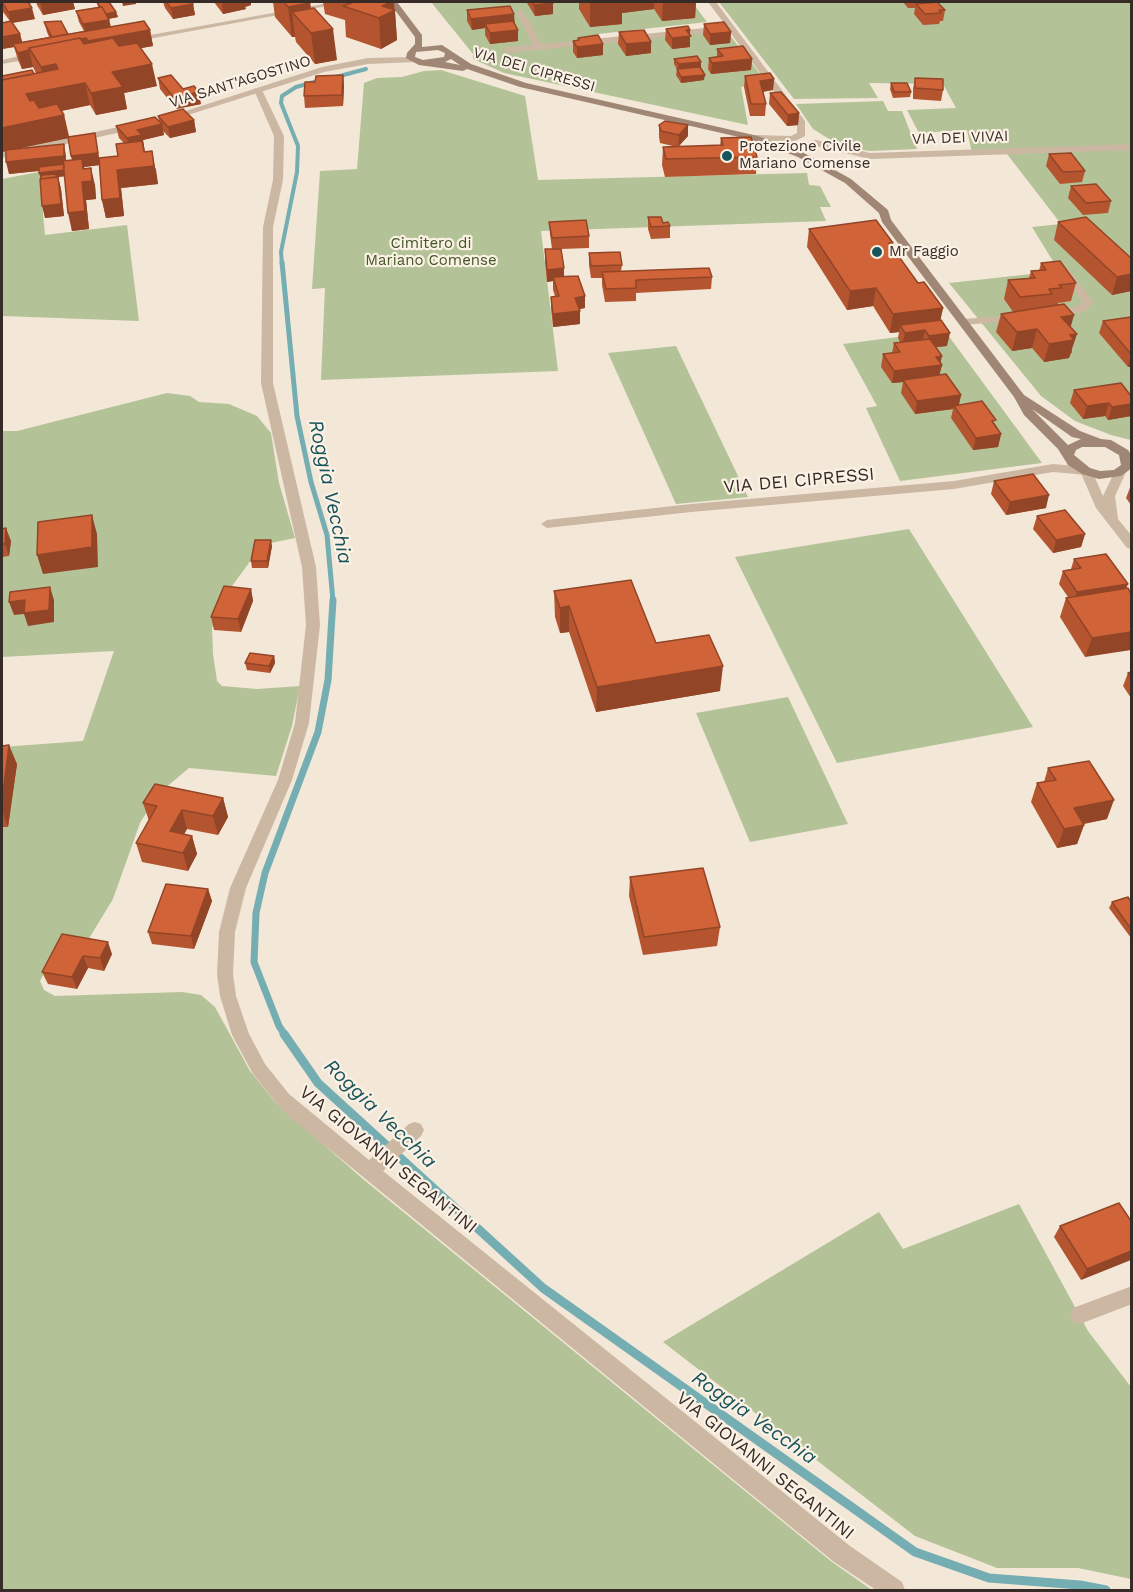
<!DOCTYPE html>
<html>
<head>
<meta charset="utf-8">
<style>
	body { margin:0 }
	#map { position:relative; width:1133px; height:1592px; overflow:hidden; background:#f3e7d8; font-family:"Work Sans",sans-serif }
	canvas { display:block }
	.frame { position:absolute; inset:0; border:3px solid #362b26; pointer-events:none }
</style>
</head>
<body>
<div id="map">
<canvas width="1133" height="1592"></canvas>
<div class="frame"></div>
</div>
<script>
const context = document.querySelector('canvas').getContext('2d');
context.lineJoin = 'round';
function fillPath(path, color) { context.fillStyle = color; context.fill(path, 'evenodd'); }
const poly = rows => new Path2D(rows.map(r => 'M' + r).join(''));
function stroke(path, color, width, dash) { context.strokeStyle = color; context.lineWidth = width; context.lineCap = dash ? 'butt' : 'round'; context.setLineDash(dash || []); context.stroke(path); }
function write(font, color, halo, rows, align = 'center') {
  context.font = font + ' "Work Sans",sans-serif'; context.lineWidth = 4.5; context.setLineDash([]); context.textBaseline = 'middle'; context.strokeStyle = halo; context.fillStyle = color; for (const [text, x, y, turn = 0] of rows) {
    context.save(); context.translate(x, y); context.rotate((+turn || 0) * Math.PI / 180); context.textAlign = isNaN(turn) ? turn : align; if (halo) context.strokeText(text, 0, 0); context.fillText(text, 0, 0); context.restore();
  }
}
fillPath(poly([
	[431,2,692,2,707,22,598,34,603,42,726,30,767,83,741,87,748,125,504,73,473,59,473,54],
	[719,2,1131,2,1131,440,1111,435,1075,421,1041,396,949,283,1059,271,1032,227,1061,224,1007,154,972,153,967,130,919,133,907,110,956,108,943,84,869,83,878,98,794,99],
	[441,70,525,96,538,180,807,173,809,185,820,186,831,207,820,207,826,221,541,231,558,371,321,380,325,288,312,289,320,171,357,169,364,83,377,78,402,77,424,71],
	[883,101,888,111,902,111,917,149,870,151,842,147,813,129,796,104],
	[39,172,45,235,127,225,139,321,2,316,2,179],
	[945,331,1042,463,900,481,866,408,877,406,843,344],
	[676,346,748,497,676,504,608,353],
	[167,393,190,396,199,402,229,404,257,416,271,433,279,483,295,538,256,546,251,560,222,600,212,628,213,654,217,681,222,686,257,689,300,686,292,726,276,776,189,768,158,794,140,823,113,899,85,945,59,945,40,981,44,990,55,996,182,992,201,995,215,1007,250,1071,276,1103,363,1179,832,1562,872,1590,2,1590,2,747,83,741,114,651,2,657,2,431,17,431],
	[909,529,1033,727,837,763,735,557],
	[788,697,848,824,750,842,696,713],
	[1019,1204,1088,1331,1131,1387,1131,1579,1078,1568,997,1568,915,1536,663,1342,879,1212,903,1249]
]), '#b3c397');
stroke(poly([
	[336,77,366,69],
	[282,264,281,252,297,172,298,146,281,103,282,96,296,87,314,82]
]), '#74aeb3', 4);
stroke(poly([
	[282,262,297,416,311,482,327,535,333,601]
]), '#74aeb3', 5);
stroke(poly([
	[285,1035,279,1026,254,962,256,913,265,873,318,732,328,680,333,600]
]), '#74aeb3', 7);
stroke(poly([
	[284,1034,318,1083,543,1288,915,1552,989,1578,1080,1585,1106,1590]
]), '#74aeb3', 9);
fillPath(poly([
	[24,2,39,2,2,10,2,6,24,2],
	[334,2,349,2,132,42,128,39,334,2],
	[708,2,716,2,805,121,805,136,793,142,752,140,750,138,755,135,791,136,797,133,797,123,729,31,507,53,503,50,507,47,533,45,516,12,520,10,524,12,541,44,726,26,708,2],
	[37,52,40,53,40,57,2,64,2,60,37,52],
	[255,88,262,90,284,136,283,180,273,227,273,383,316,567,320,625,309,723,292,780,246,888,235,932,233,974,236,996,249,1034,265,1064,289,1094,369,1160,409,1124,415,1122,421,1124,424,1130,421,1136,383,1171,850,1546,902,1582,905,1590,876,1590,834,1562,291,1118,277,1104,253,1074,232,1035,220,996,217,974,219,932,230,888,278,780,295,723,306,625,302,567,261,383,263,227,273,180,274,136,254,90,255,88],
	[816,140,870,153,1132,144,1132,150,870,159,816,146,806,148,804,150,804,157,798,157,794,150,800,144,816,140],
	[1066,269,1070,270,1094,303,1083,312,1049,316,1049,312,1076,307,1083,302,1061,272,1066,269],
	[1020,315,1025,318,1024,320,963,325,958,322,963,319,1020,315],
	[1053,464,1086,467,1092,471,1086,475,1053,472,954,489,691,512,547,528,541,524,547,520,691,504,954,481,1053,464],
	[1132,1286,1132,1304,1080,1324,1073,1322,1070,1315,1073,1308,1132,1286]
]), '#ccb7a3');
fillPath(poly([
	[413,57,416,58,416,62,368,64,324,72,172,120,164,118,322,67,368,58,413,57],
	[137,123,142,126,140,128,2,158,2,152,137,123],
	[1086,467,1092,471,1103,496,1116,469,1120,468,1126,472,1115,496,1118,519,1132,536,1132,549,1127,548,1096,508,1080,471,1086,467]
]), '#ccb7a3');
fillPath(poly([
	[389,2,397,2,422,35,422,47,442,45,471,64,526,83,758,136,804,153,851,179,888,210,891,220,1024,395,1080,431,1101,439,1111,440,1128,450,1132,456,1132,468,1121,476,1099,479,1082,474,1068,465,1058,449,1024,415,1014,397,882,222,879,213,845,183,798,157,752,140,520,87,467,69,463,71,419,65,406,58,407,53,415,44,415,37,389,2],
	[438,50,445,53,444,57,423,60,415,57,416,52,438,50],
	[451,59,460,65,445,62,451,59],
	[1032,409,1072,437,1081,439,1068,445,1032,409],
	[1082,447,1105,447,1119,455,1121,465,1114,470,1100,471,1090,468,1074,455,1076,450,1082,447]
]), '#a08674');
fillPath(poly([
	[2,2,35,19,12,23,20,34,22,42,49,37,47,32,44,22,68,34,84,31,79,22,76,11,98,7,97,2,116,12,118,17,109,19,111,27,150,30,153,46,141,48,157,86,124,93,127,109,96,115,90,105,61,111,64,115,69,136,97,145,99,158,118,156,124,143,119,138,116,126,159,120,158,116,194,120,196,132,170,138,163,131,164,135,143,140,145,152,156,169,158,184,121,188,124,216,106,218,102,200,99,165,84,167,95,185,96,199,86,200,89,229,72,231,65,176,58,177,61,189,64,216,45,218,39,171,9,174,6,151,2,152,34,74,36,73,33,67,22,69,18,60,14,47,2,49,2,23,10,21,3,12],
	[68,138,72,160,66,161,66,156,15,149],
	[36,2,73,2,75,9,43,15,37,5],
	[163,2,191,2,193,4,195,15,173,19,165,8],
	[214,2,252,2,251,2,251,5,245,7,246,9,223,14],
	[273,2,309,2,310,3,311,8,337,60,315,64,296,42,295,37,292,37,275,17],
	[323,2,394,2,397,40,381,49,346,37,345,20,325,14],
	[527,2,552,2,553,3,553,14,535,16,527,3],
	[579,2,696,2,695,18,662,21,654,9,622,13,622,24,590,27,579,9],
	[903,2,925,2,925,3,945,10,943,21,940,21,939,24,923,25,914,14,915,8,908,8],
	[467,10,515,24,518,41,490,44,485,35,485,28,472,30,467,21],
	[704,24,731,32,730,43,710,45,703,35],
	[666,29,690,30,690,47,672,49,665,40],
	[619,32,651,53,626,56,618,44],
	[578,38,603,55,577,58,573,52,573,41,578,40],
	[717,49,752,59,751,70,711,74,708,69,709,58,717,57],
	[674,59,701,62,701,67,700,67,704,80,681,83,676,75,677,69,674,64],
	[343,75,344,86,343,106,305,108,304,96,315,82],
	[745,76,774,79,773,90,763,92,766,104,765,116,750,116,744,87],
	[158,78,183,89,201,104,176,109,160,89],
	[915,78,943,90,941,101,913,99,913,89],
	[891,83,911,92,910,97,893,98,890,89],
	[770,93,799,113,798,125,787,126,769,104],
	[659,125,688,125,688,136,678,147,720,146,721,138,757,157,756,174,665,177,662,165,663,147,677,147,660,143,659,137],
	[1049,154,1085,171,1082,182,1060,184,1046,166],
	[1071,186,1111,201,1108,213,1083,215,1068,198],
	[648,217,670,226,670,238,651,239,648,229],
	[549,222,589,236,589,248,561,249,564,268,564,277,585,296,585,308,579,309,580,324,553,327,551,309,551,297,555,296,553,290,553,281,547,282,545,262,545,249,552,249,550,234],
	[1058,222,1131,258,1131,291,1112,295,1054,240],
	[809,229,893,243,892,248,918,283,943,308,940,320,947,346,935,347,942,365,939,375,961,395,959,405,995,424,1001,434,998,447,973,450,951,418,953,409,915,414,901,393,903,382,892,383,881,367,883,354,892,353,894,343,900,342,898,338,899,332,890,333,873,306,847,310,807,247],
	[589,253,622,265,621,271,712,277,711,289,636,293,636,301,605,302,602,285,602,278,591,278,589,265],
	[1041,263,1076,283,1071,301,1058,303,1058,305,1071,328,1072,353,1071,353,1069,358,1044,362,1032,348,1012,351,996,332,1001,314,1013,312,1004,299,1008,280,1029,278,1031,271,1039,271],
	[1131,317,1131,367,1128,367,1099,333,1103,321],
	[1074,390,1131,396,1131,416,1108,420,1105,416,1083,419,1070,403],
	[994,481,1046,508,1006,515,991,494],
	[1131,485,1131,505,1126,498],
	[1037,516,1085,534,1081,547,1053,553,1033,529],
	[2,529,11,541,9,556,2,557],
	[272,546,268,568,252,568,251,561],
	[1074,559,1128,584,1085,657,1060,617,1066,598,1068,597,1059,584,1063,571,1071,569],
	[251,589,253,601,241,632,214,630,211,617],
	[554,591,656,643,720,691,596,712,569,632,560,633,555,617],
	[274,656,275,663,270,673,247,670,245,663],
	[1131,672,1131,698,1123,686,1128,673],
	[2,746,17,764,8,827,2,827],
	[1048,768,1107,819,1084,824,1084,825,1077,844,1057,848,1031,802,1037,783,1044,782],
	[223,798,228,817,218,835,187,829,184,834,192,836,197,854,188,871,142,862,136,843,149,821,143,803],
	[630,877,720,927,717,946,643,955,629,896],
	[208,889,212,901,194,949,152,944,148,932],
	[1112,902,1131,902,1131,938,1109,908],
	[62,934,112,954,104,971,88,968,77,989,48,984,42,972],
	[1131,1221,1081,1280,1054,1237,1060,1226]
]), '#b45530');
fillPath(poly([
	[53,2,73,2,75,9,43,15,41,4],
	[122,2,136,2,136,4,123,6],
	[228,2,252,2,251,2,251,5,245,7,246,9,223,14,222,3],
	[391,2,394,2,394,10,395,10,397,40,381,49,379,18,382,6],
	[590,2,654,2,654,9,622,13,622,24,590,27],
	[663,2,696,2,695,18,662,21],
	[310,3,314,33,333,29,337,60,315,64,311,33,292,12,295,37,292,37,288,7],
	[553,3,553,14,535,16,534,5],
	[193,4,195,15,173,19,171,8],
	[32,8,35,19,11,23,8,12],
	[116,12,118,17,106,19,105,14],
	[514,14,515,25,485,24,485,28,472,30,471,19],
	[109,20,111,30,86,35,83,24],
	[150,30,153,46,91,57,88,41],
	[518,30,518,41,490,44,490,33],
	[686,30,690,30,690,47,672,49,672,38],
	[731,32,730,43,710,45,710,34],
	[20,34,23,45,13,44,14,47,2,49,2,37],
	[86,38,90,54,70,41],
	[651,42,651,53,626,56,626,44],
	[603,44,603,55,577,58,577,47],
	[29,50,33,67,22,69,18,53],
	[752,59,751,70,711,74,712,63],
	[701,62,701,67,678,70,679,64],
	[56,64,61,86,46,89,41,67],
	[152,64,157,86,124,93,127,109,96,115,91,93,112,72],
	[343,75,344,86,343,106,342,95],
	[705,75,704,80,681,83,681,77],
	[774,79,773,90,759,92,760,81],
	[2,83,85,83,90,105,32,117],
	[199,92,201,104,176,109,174,98],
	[799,113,798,125,787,126,788,115],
	[64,115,69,138,2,152,2,128],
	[194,120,196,132,170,138,168,127],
	[162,124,164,135,143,140,146,159,152,151,158,184,121,188,124,216,106,218,102,200,117,170,130,150,127,138,137,130],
	[688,125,688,136,678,147,679,135],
	[95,133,100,165,84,167,86,177,91,168,95,185,96,199,86,200,89,229,72,231,68,213,74,168,71,156],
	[64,144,66,156,66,176,58,177,61,189,64,216,45,218,42,206,41,179,39,173,65,168,9,174,6,162],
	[564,268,564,280,553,277,553,281,547,282,547,270],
	[1131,274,1131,291,1112,295,1117,277],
	[876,288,873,306,847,310,850,291],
	[585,296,585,308,575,310,575,298],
	[943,308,939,327,900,325,899,332,890,333,893,314],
	[580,311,580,324,553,327,553,314],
	[1074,315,1069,333,1061,317],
	[1037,329,1032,348,1012,351,1017,332],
	[925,330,922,343,902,345,905,333],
	[950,333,947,346,926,348,929,336],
	[1077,334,1069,358,1044,362,1049,344,1070,335],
	[1131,354,1131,367,1128,367],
	[942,356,940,365,942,365,939,377,903,380,903,382,892,383,894,371,936,357],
	[961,395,958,408,954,406,953,409,915,414,917,401],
	[1109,403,1105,416,1083,419,1087,406],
	[1131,404,1131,416,1108,420,1112,407],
	[1001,434,998,447,973,450,976,438],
	[1049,495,1046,508,1006,515,1010,502],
	[92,515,97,534,98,567,43,574,37,555],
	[6,528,11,541,9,556,5,544],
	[1085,534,1081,547,1053,553,1056,540],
	[271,540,272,546,268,568,267,561],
	[1128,584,1123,596,1073,605,1077,592],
	[50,587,54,600,54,622,28,626,24,614,14,615,9,602],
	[251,589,253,601,241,632,238,619],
	[569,606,569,632,560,633,560,608],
	[1131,632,1131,650,1085,657,1092,638],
	[274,656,275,663,270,673,269,666],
	[723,666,720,691,596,712,597,687],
	[9,745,17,764,8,827,2,810,2,801],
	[223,798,228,817,218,835,213,816],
	[1114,800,1107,819,1067,827,1074,808],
	[182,810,187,829,175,850,170,831],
	[1084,825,1077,844,1057,848,1064,829],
	[192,836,197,854,188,871,183,853],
	[208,889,212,901,194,949,191,936],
	[108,942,112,954,104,971,100,958],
	[83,956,88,968,77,989,72,977],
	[1131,1251,1131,1260,1081,1280,1087,1269]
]), '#924527');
const building = poly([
	[2,2,28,2,32,8,8,12,2,2],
	[39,2,53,2,41,4,39,2],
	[97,2,109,2,116,12,106,14,102,7,100,7,97,2],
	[166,2,191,2,193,4,171,8,166,2],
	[284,2,309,2,310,3,288,7,284,2],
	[354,2,391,2,382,6,395,10,379,18,343,6,354,2],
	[532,2,552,2,553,3,534,5,532,2],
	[937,2,945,10,939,10,941,13,925,14,916,4,937,2],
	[510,6,514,14,471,19,467,10,510,6],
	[102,7,109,20,83,24,76,11,102,7],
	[314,8,333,29,311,33,292,12,314,8],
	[11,21,20,34,2,37,2,23,11,21],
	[61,21,68,34,52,37,44,22,61,21],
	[144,21,150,30,88,41,86,38,80,39,80,38,29,48,29,50,18,53,13,44,144,21],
	[513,21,518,30,490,33,485,24,513,21],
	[724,22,731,32,710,34,704,24,724,22],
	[688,26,690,30,686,30,691,36,672,38,666,29,688,26],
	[644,30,651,42,626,44,619,32,644,30],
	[598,35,603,44,577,47,573,41,579,40,578,38,598,35],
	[80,38,84,44,113,38,119,46,137,43,152,64,112,72,123,87,91,93,85,83,26,94,30,101,34,100,39,108,57,104,64,115,2,128,2,80,58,69,56,64,41,67,29,48,80,38],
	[743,46,752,59,712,63,709,58,723,56,717,49,743,46],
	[697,56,701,62,679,64,674,59,697,56],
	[700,67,705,75,681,77,677,69,700,67],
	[32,70,34,74,2,80,2,76,32,70],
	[770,73,774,79,760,81,766,104,751,104,745,76,770,73],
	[171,75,183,89,194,86,199,92,174,98,158,78,171,75],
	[343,75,342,95,304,96,305,82,315,82,316,76,343,75],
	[915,78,943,79,943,90,915,88,915,78],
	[891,83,907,83,911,92,894,92,891,83],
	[781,92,799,113,788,115,770,93,781,92],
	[183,109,194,120,168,127,158,116,183,109],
	[155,117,162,124,137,130,142,135,127,138,116,126,155,117],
	[665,121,688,125,679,135,661,131,659,125,665,121],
	[95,133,98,153,71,156,68,137,95,133],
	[751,137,757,157,666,159,663,147,723,145,721,138,751,137],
	[142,141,144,152,152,151,154,166,117,170,120,198,102,200,99,158,118,156,116,144,142,141],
	[64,144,64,156,6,162,6,150,64,144],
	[1071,153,1085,171,1063,172,1049,154,1071,153],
	[82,159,83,169,91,168,92,181,82,182,85,211,68,213,63,161,82,159],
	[64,164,64,170,39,173,39,167,64,164],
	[56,174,56,177,41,179,41,175,56,174],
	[58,177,61,204,42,206,40,179,58,177],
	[1096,184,1111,201,1086,203,1071,186,1096,184],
	[648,217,661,217,663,223,668,222,670,226,651,227,648,217],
	[1086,217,1131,258,1131,274,1117,277,1058,222,1086,217],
	[586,220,589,236,552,238,549,222,586,220],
	[876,220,893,243,889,243,918,283,924,282,943,308,893,314,876,288,850,291,809,229,876,220],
	[545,249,561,249,564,268,547,270,545,249],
	[620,252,622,265,591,266,589,253,620,252],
	[1060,261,1076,283,1059,285,1062,288,1049,289,1052,294,1020,297,1008,280,1035,278,1031,271,1046,270,1041,263,1060,261],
	[709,268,712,277,636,280,636,288,606,289,602,272,709,268],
	[578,276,585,296,575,298,580,311,553,314,551,297,559,296,553,277,578,276],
	[1064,304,1074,315,1061,317,1077,334,1070,335,1074,340,1049,344,1037,329,1017,332,1001,314,1064,304],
	[1131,317,1131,354,1103,321,1131,317],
	[941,320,950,333,929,336,925,330,905,333,900,325,941,320],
	[930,339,942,356,936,357,942,365,894,371,883,354,900,352,894,343,930,339],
	[946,374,961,395,917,401,903,380,946,374],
	[1121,383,1131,396,1131,404,1112,407,1109,403,1087,406,1074,390,1121,383],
	[982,401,996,420,992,421,1001,434,976,438,954,406,982,401],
	[1033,474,1049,495,1010,502,994,481,1033,474],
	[1065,510,1085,534,1056,540,1037,516,1065,510],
	[92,515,92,547,37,555,38,522,92,515],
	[6,528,5,544,2,544,2,529,6,528],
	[255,540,271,540,267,561,251,561,255,540],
	[1106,554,1128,584,1077,592,1063,571,1081,568,1074,559,1106,554],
	[631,580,656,643,709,635,723,666,597,687,569,606,560,608,554,591,631,580],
	[224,586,251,589,238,619,211,617,224,586],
	[50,587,49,610,24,613,25,600,9,602,10,592,50,587],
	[1128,588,1131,594,1131,632,1092,638,1066,598,1128,588],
	[250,653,274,656,269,666,245,663,250,653],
	[1131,672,1131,678,1128,673,1131,672],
	[9,745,2,801,2,746,9,745],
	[1089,761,1114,800,1074,808,1084,825,1064,829,1037,783,1056,780,1048,768,1089,761],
	[155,784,223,798,213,816,182,810,170,831,192,836,183,853,136,843,157,806,143,803,155,784],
	[703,868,720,927,644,937,630,877,703,868],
	[166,884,208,889,191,936,148,932,166,884],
	[1128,897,1131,902,1131,929,1112,902,1128,897],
	[62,934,108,942,100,958,83,956,72,977,42,972,62,934],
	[1119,1203,1131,1221,1131,1251,1087,1269,1060,1226,1119,1203]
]);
fillPath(building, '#d16338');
stroke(building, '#924527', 1.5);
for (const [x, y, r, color] of [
	[727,156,6,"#18545b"],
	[877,252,6,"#18545b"]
]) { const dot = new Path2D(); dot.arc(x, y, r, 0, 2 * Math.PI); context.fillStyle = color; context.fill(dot); stroke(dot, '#fbf1e4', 2); }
write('15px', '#362b26', '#fbf1e4', [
	["VIA DEI CIPRESSI",534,70,16],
	["VIA SANT'AGOSTINO",240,82,-17],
	["VIA DEI VIVAI",960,138,-2]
]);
write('15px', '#362b26', '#fbf1e4', [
	["Protezione Civile",739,147],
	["Mariano Comense",739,164],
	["Mr Faggio",889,252]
], 'left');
write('15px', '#435727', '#fbf1e4', [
	["Cimitero di",431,244],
	["Mariano Comense",431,261]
]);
write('18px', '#362b26', '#fbf1e4', [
	["VIA DEI CIPRESSI",799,481,-5],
	["VIA GIOVANNI SEGANTINI",388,1160,39],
	["VIA GIOVANNI SEGANTINI",765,1466,39]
]);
write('italic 20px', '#18545b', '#fbf1e4', [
	["Roggia Vecchia",330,492,78],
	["Roggia Vecchia",380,1114,44],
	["Roggia Vecchia",754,1418,35]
]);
</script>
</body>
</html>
